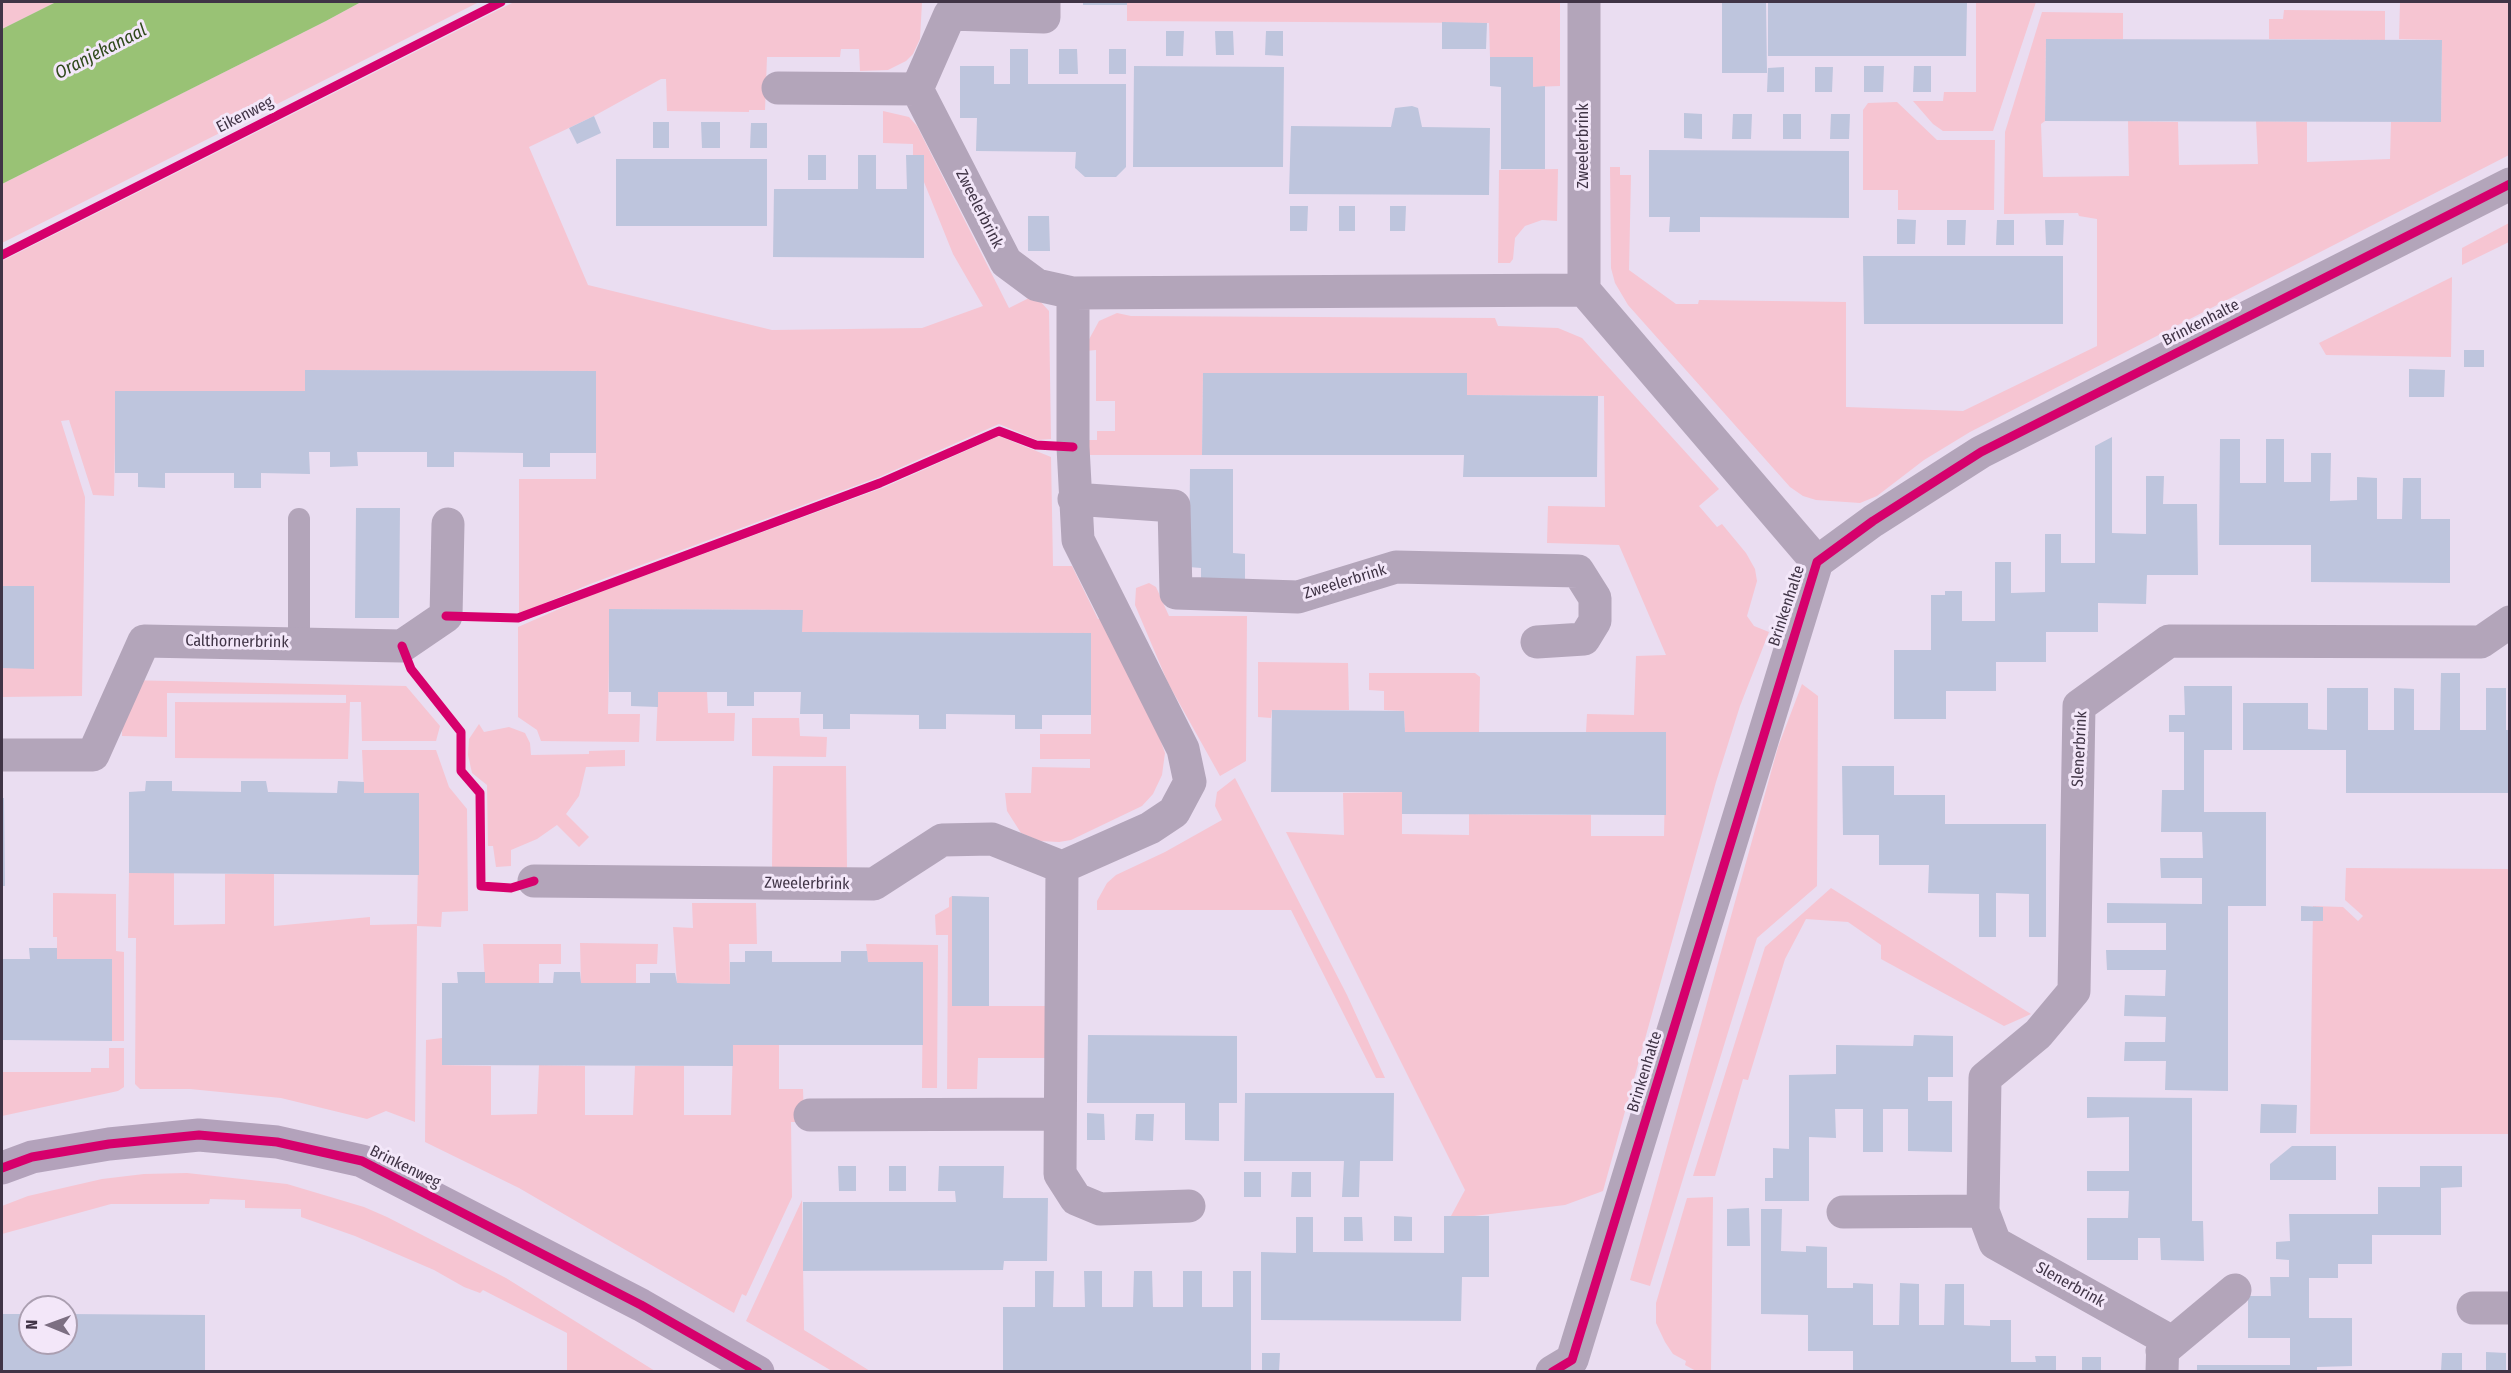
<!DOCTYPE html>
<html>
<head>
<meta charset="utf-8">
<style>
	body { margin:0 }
	#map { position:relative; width:2511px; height:1373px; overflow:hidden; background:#eaddf1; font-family:"Fira Sans Condensed",sans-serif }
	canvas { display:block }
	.frame { position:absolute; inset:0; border:3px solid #403446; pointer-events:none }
	.north { position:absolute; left:18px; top:1295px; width:60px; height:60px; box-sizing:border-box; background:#f3e7f9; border:2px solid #ab9fb1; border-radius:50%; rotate:271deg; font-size:16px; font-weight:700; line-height:24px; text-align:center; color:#403446 }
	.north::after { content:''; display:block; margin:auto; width:21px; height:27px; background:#7c6f82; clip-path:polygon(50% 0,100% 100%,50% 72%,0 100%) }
</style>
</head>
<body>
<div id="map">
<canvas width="2511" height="1373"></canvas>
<div class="frame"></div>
<div class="north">N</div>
</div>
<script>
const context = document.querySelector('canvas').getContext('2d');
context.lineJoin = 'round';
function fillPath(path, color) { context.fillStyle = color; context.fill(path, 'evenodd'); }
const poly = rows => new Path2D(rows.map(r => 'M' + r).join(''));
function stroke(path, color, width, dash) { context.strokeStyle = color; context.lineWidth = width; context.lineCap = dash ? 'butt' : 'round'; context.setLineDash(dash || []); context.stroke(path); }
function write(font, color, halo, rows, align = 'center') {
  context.font = font + ' "Fira Sans Condensed",sans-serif'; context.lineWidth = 6; context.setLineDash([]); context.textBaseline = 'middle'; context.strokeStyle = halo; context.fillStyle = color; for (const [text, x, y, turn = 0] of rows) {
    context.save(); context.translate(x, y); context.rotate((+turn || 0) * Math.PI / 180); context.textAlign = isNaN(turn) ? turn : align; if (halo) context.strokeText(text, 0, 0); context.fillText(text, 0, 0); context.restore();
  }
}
fillPath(poly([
	[2,2,56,2,2,29],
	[361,2,479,2,2,243,2,184,326,21],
	[514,2,922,2,920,39,913,54,906,61,888,70,860,71,859,49,841,49,840,57,767,57,765,110,749,110,749,112,667,111,666,79,661,79,594,116,529,147,588,285,772,330,922,328,983,306,953,254,924,182,924,155,913,155,913,144,883,143,883,111,909,117,917,126,1009,308,1029,298,1039,300,1049,311,1051,439,1037,440,999,424,879,477,590,584,519,614,519,479,596,479,596,371,305,370,305,391,116,391,114,496,93,495,69,420,61,421,85,497,82,696,2,697,2,668,34,668,34,586,2,586,2,261],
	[1127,2,1560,2,1560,86,1533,87,1533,57,1490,57,1489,23,1127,21],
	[1976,2,2036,2,1993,131,1943,131,1933,124,1913,101,1943,101,1944,92,1976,92],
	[2400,2,2509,2,2509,155,1970,432,1924,460,1877,496,1860,503,1816,500,1803,496,1790,487,1628,305,1615,283,1611,268,1610,167,1620,167,1620,175,1631,175,1629,270,1676,304,1698,304,1699,300,1846,302,1846,407,1963,411,2097,346,2097,219,2079,216,2078,213,2004,214,2005,132,2042,12,2123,13,2123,39,2046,39,2045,121,2041,124,2043,177,2129,176,2128,121,2178,122,2179,165,2258,164,2256,121,2307,122,2307,162,2390,159,2391,122,2441,122,2442,40,2399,39],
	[2284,10,2385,11,2385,40,2269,39,2269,19,2283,19],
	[1897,102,1937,140,1995,140,1994,210,1898,210,1898,190,1863,190,1863,110,1868,103],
	[1558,169,1557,221,1542,220,1525,226,1515,238,1513,259,1510,263,1498,263,1499,170],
	[2509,223,2509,242,2462,265,2462,248],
	[2452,277,2451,357,2326,355,2319,343],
	[1117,313,1131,316,1495,318,1498,326,1558,328,1582,338,1719,489,1699,506,1717,527,1722,524,1746,553,1755,569,1757,581,1747,616,1754,626,1769,632,1740,706,1716,782,1603,1191,1565,1205,1474,1216,1451,1216,1465,1190,1286,832,1344,835,1343,793,1402,792,1402,834,1469,835,1469,814,1534,815,1591,815,1591,836,1664,836,1666,733,1586,732,1587,714,1634,715,1636,656,1666,655,1619,545,1547,543,1548,506,1605,507,1604,396,1467,395,1466,373,1203,373,1202,455,1089,455,1088,440,1097,440,1097,431,1115,431,1115,401,1096,401,1096,350,1086,351,1086,345,1099,321],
	[999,436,1051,457,1053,566,1072,566,1098,619,1101,618,1159,736,1165,753,1162,775,1153,794,1142,806,1071,840,1059,842,1040,841,1021,833,1007,811,1005,793,1031,793,1032,767,1090,768,1090,759,1040,759,1040,734,1091,734,1091,633,802,632,802,610,610,609,608,714,640,714,639,742,541,741,537,730,518,717,518,627,584,598,885,487],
	[1149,583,1156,587,1169,616,1247,616,1246,761,1220,776,1168,683,1135,605,1136,588],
	[1258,662,1348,663,1349,710,1272,710,1271,718,1258,717],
	[1369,673,1475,673,1480,677,1479,732,1405,732,1404,711,1384,710,1384,691,1369,690],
	[123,680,406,686,440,726,436,741,362,741,361,702,350,702,348,759,175,758,175,702,346,703,346,695,167,693,167,737,122,736],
	[1802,684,1818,696,1817,886,1757,938,1650,1286,1630,1280,1778,747],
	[658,692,707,692,708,713,735,713,734,741,656,741],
	[752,718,799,718,800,736,827,737,826,757,752,756],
	[479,724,484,732,509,727,525,733,530,743,531,755,589,754,589,751,625,750,625,766,586,767,579,796,566,814,589,837,579,847,557,825,537,839,511,850,511,866,496,867,493,846,488,846,487,785,472,773,468,755,469,739],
	[362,750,436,750,449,787,467,809,468,911,442,912,441,927,417,926,415,1122,386,1111,367,1119,281,1098,190,1089,140,1089,135,1084,136,938,128,938,129,873,174,873,174,925,225,924,225,874,274,874,274,926,370,917,370,925,417,924,419,794,364,793],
	[773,766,846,766,847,868,772,868],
	[1235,778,1347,995,1385,1078,1376,1078,1291,910,1097,910,1097,901,1107,883,1116,875,1165,852,1222,820,1215,806,1217,792],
	[2346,868,2509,869,2509,1134,2310,1134,2313,906,2343,907,2358,921,2363,916,2345,900],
	[1831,888,2031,1014,2004,1026,1881,959,1881,945,1848,922,1806,919,1785,959,1748,1080,1743,1079,1715,1176,1693,1176,1765,947],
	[53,893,116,894,116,951,124,952,124,1041,112,1041,57,959,57,937,53,937],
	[952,896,952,1006,1047,1006,1046,1058,978,1058,977,1089,947,1089,948,935,936,935,935,915,949,907,949,898],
	[692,903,756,903,757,944,729,944,730,984,677,983,673,927,693,928],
	[580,943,658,944,657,964,636,964,636,984,581,983],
	[483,944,561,944,561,964,539,964,539,983,485,983],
	[866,944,938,945,937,1088,922,1088,923,962,868,962],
	[442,1038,442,1065,491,1066,491,1115,537,1114,539,1065,585,1066,585,1115,633,1115,635,1066,684,1066,684,1115,731,1115,733,1045,779,1045,779,1089,803,1089,804,1122,791,1122,792,1197,746,1296,742,1294,734,1313,519,1188,425,1142,426,1040],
	[109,1048,124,1048,124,1087,118,1091,2,1116,2,1072,91,1072,91,1068,109,1068],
	[187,1173,287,1184,364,1207,387,1217,506,1278,655,1371,567,1371,567,1333,483,1290,480,1293,464,1287,434,1270,355,1236,301,1217,301,1209,245,1208,245,1200,210,1199,209,1204,111,1204,2,1234,2,1206,28,1196,102,1179,144,1174],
	[1713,1197,1711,1371,1696,1371,1685,1365,1686,1361,1673,1354,1665,1342,1656,1323,1656,1303,1687,1198],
	[802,1200,804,1330,870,1371,832,1371,746,1321]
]), '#f6c5d2');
fillPath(poly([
	[56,2,361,2,326,21,2,184,2,29]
]), '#99c275');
fillPath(poly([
	[1083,2,1127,2,1127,5,1083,5],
	[1722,2,1766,2,1767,73,1722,73],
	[1768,2,1967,2,1966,56,1768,56],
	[1442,22,1487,23,1486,49,1442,49],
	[1166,31,1184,31,1183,56,1166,56],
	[1215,31,1233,31,1234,55,1216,55],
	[1266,31,1283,31,1283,56,1265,55],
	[2046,39,2442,40,2441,122,2045,121],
	[1010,49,1028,49,1028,84,1126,84,1126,167,1116,177,1085,177,1075,168,1076,152,976,151,977,118,960,118,960,66,994,66,994,84,1010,84],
	[1059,49,1077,49,1078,74,1059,74],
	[1109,49,1126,49,1126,74,1109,74],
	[1490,57,1533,57,1533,87,1545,86,1545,169,1501,169,1501,87,1490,86],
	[1134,66,1284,67,1283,167,1133,167],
	[1864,66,1884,66,1883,92,1864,92],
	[1914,66,1931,66,1931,92,1913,92],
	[1784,67,1784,92,1767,92,1768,68],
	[1815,67,1833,67,1832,92,1815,92],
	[1412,106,1418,108,1422,127,1490,128,1489,195,1289,194,1291,126,1391,127,1395,108],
	[1684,113,1702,114,1702,139,1684,138],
	[1733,114,1752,114,1751,139,1732,139],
	[1783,114,1801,114,1801,139,1783,139],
	[1831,114,1850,114,1849,139,1830,139],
	[594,116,601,133,577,144,569,128],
	[653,122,669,122,669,148,653,148],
	[701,122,720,122,720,148,702,148],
	[751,123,767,123,767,148,750,148],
	[1649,150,1849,151,1849,218,1700,217,1700,232,1669,232,1670,217,1649,217],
	[808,155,826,155,826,180,808,180],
	[858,155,876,155,876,189,907,189,906,155,924,155,924,258,773,257,774,189,858,189],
	[616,159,767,159,767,226,616,226],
	[1290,206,1308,206,1307,231,1290,231],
	[1339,206,1355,206,1355,231,1339,231],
	[1390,206,1406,206,1405,231,1390,231],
	[1028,216,1049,216,1050,251,1028,251],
	[1897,219,1916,220,1915,244,1897,244],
	[1947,220,1966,220,1965,245,1947,245],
	[1997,220,2014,220,2014,245,1996,245],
	[2045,220,2064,220,2063,245,2046,245],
	[1863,256,2063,256,2063,324,1864,324],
	[2464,350,2484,350,2484,367,2464,367],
	[2409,369,2445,370,2444,397,2409,397],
	[305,370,596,371,596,453,550,453,550,467,523,467,523,453,454,452,454,467,427,467,427,452,357,452,358,466,330,467,330,452,309,452,310,474,261,473,261,488,234,488,234,473,165,473,165,488,138,487,138,473,115,473,115,391,305,391],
	[1203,373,1467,373,1467,395,1598,396,1597,477,1463,477,1464,455,1202,455],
	[2112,437,2112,533,2146,534,2146,476,2164,476,2163,504,2197,504,2198,575,2147,575,2146,604,2098,603,2098,632,2046,632,2046,662,1996,662,1996,691,1946,691,1946,719,1894,719,1894,650,1931,650,1931,595,1945,595,1945,591,1962,591,1962,621,1995,621,1995,562,2011,562,2011,593,2045,592,2045,534,2061,534,2061,563,2095,563,2095,446],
	[2220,439,2240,439,2240,483,2266,483,2266,439,2284,439,2284,482,2311,482,2311,453,2331,453,2330,501,2357,500,2357,477,2377,478,2377,519,2402,519,2403,478,2421,478,2421,519,2450,519,2450,583,2311,582,2311,545,2219,545],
	[1190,469,1233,469,1233,553,1245,554,1245,580,1201,579,1201,568,1189,567],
	[356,508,400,508,399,618,355,618],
	[2,586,34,586,34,669,2,668],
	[609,609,803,610,802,632,1091,633,1091,715,1042,715,1042,729,1015,729,1015,715,946,714,946,729,919,729,919,715,850,714,850,729,823,729,823,714,800,714,801,692,754,692,754,706,727,706,727,692,658,692,658,707,631,706,631,692,609,692],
	[2441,673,2460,673,2460,730,2486,730,2486,688,2506,688,2506,730,2510,730,2510,793,2346,793,2346,750,2243,750,2243,703,2308,703,2308,729,2327,730,2327,688,2368,688,2368,730,2394,730,2394,688,2414,689,2414,730,2440,730],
	[2184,686,2232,686,2232,750,2204,750,2204,812,2266,812,2266,906,2228,906,2228,1091,2165,1090,2166,1061,2124,1061,2125,1042,2165,1042,2166,1017,2124,1016,2125,995,2165,996,2166,970,2107,970,2106,950,2166,950,2166,923,2107,923,2107,903,2202,904,2202,878,2161,878,2160,858,2203,858,2202,832,2161,832,2162,790,2184,790,2184,732,2169,732,2169,715,2185,715],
	[1272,710,1404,711,1405,732,1666,732,1666,815,1402,814,1402,792,1271,792],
	[1842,766,1894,766,1894,795,1945,795,1945,824,2046,824,2046,937,2029,937,2029,894,1996,893,1996,937,1979,937,1979,894,1928,893,1929,865,1879,865,1879,835,1843,835],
	[146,781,172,781,172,791,241,792,241,781,266,781,268,792,337,793,338,781,364,782,364,793,419,793,419,875,129,873,129,792,145,791],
	[2,798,4,798,5,886,2,886],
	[952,896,989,897,989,1006,952,1006],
	[2301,906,2323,907,2323,921,2301,921],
	[29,948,57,948,57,959,112,959,112,1041,2,1040,2,959,30,959],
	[745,951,772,951,772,962,841,962,841,951,867,951,868,962,923,962,923,1045,733,1045,733,1066,442,1065,442,983,458,983,457,972,485,972,485,983,553,983,554,972,580,972,581,983,650,983,650,973,675,973,677,983,730,984,730,962,745,962],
	[1088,1035,1237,1036,1237,1103,1219,1103,1219,1141,1185,1140,1185,1103,1087,1103],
	[1914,1035,1953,1036,1953,1077,1928,1077,1928,1101,1952,1101,1952,1152,1908,1151,1908,1109,1883,1109,1883,1152,1863,1152,1863,1109,1835,1109,1836,1138,1809,1137,1809,1201,1765,1201,1765,1178,1773,1178,1773,1148,1789,1149,1789,1075,1836,1074,1836,1045,1913,1046],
	[1245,1093,1394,1093,1393,1161,1360,1161,1359,1197,1342,1197,1344,1161,1244,1161],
	[2087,1097,2192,1098,2192,1221,2203,1221,2204,1261,2161,1260,2160,1238,2138,1238,2138,1260,2087,1260,2087,1218,2128,1218,2129,1191,2087,1191,2087,1171,2129,1171,2129,1117,2087,1118],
	[2261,1104,2297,1105,2296,1133,2260,1133],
	[1087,1113,1104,1114,1105,1140,1087,1140],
	[1136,1114,1154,1114,1153,1141,1135,1140],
	[2292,1146,2336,1146,2336,1180,2270,1180,2270,1164],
	[838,1166,856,1166,856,1191,839,1191],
	[889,1166,906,1166,906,1191,889,1191],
	[939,1166,1004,1166,1003,1198,1048,1198,1047,1261,1004,1261,1003,1270,803,1271,803,1202,956,1202,955,1191,938,1191],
	[2420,1166,2462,1166,2462,1187,2441,1188,2441,1235,2372,1235,2372,1264,2338,1264,2338,1278,2309,1278,2309,1318,2352,1318,2352,1366,2317,1367,2317,1371,2197,1371,2197,1365,2290,1365,2290,1338,2248,1338,2248,1296,2271,1296,2270,1277,2289,1277,2289,1260,2276,1259,2276,1242,2290,1241,2289,1214,2378,1214,2378,1187,2420,1187],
	[1244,1172,1261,1172,1261,1197,1244,1197],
	[1292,1172,1311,1172,1311,1197,1291,1197],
	[1749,1208,1750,1246,1727,1246,1727,1209],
	[1761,1209,1782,1209,1781,1251,1806,1252,1806,1246,1827,1247,1827,1288,1853,1288,1853,1283,1873,1284,1873,1325,1899,1325,1900,1283,1919,1284,1919,1325,1944,1325,1945,1284,1964,1284,1964,1325,1990,1326,1990,1320,2011,1320,2011,1362,2036,1362,2035,1356,2056,1356,2056,1371,1853,1371,1853,1351,1808,1351,1808,1315,1761,1314],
	[1394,1216,1412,1217,1412,1241,1394,1241],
	[1444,1216,1489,1216,1489,1277,1462,1277,1461,1321,1261,1320,1261,1252,1296,1253,1296,1217,1313,1217,1313,1252,1444,1253],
	[1344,1217,1362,1217,1363,1241,1344,1241],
	[1035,1271,1054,1271,1053,1307,1085,1307,1084,1271,1102,1271,1102,1307,1133,1307,1134,1271,1152,1271,1153,1307,1183,1307,1183,1271,1202,1271,1202,1307,1233,1307,1233,1271,1251,1271,1251,1371,1003,1371,1003,1307,1035,1307],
	[2,1314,30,1314,30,1343,66,1343,66,1314,205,1315,205,1371,2,1371],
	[2486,1352,2506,1353,2506,1371,2486,1371],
	[1262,1353,1280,1353,1279,1371,1262,1371],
	[2442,1353,2462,1353,2462,1371,2441,1371],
	[2082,1357,2101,1357,2101,1371,2082,1371]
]), '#bec5dd');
stroke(poly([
	[299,519,299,643]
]), '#b3a5ba', 22);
stroke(poly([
	[1584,2,1584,290,1817,562],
	[778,88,917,89],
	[917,89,1006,262,1037,285,1073,293,1584,290],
	[917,89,950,14,1044,17,1044,2],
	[1074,499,1174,506,1176,593,1298,597,1396,567,1578,571,1595,598,1595,621,1584,639,1537,642],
	[2,755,93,755,144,641,402,646,446,616,448,524],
	[1062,867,1060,1174,1076,1199,1100,1209,1189,1206],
	[534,881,874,884,942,840,992,839,1062,867,1150,828,1174,812,1190,782,1183,749,1078,540,1073,447,1073,293],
	[810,1115,1060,1114],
	[1843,1212,1983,1211],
	[2473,1308,2510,1308],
	[2162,1351,2235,1290],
	[1552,1372,1572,1360,1817,562,1873,521,1981,452,2510,184],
	[2162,1372,2163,1337,1995,1243,1983,1211,1985,1078,2038,1034,2074,991,2079,706,2169,641,2481,642,2510,622]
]), '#b3a5ba', 33);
stroke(poly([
	[2,1168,32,1157,109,1144,199,1135,277,1142,362,1161,641,1305,758,1372]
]), '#b3a2bb', 33);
stroke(poly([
	[2,255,501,2],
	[446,616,518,618,880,483,999,431,1036,445,1073,447],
	[402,646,411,669,461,732,461,771,480,793,481,886,511,888,534,881],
	[2,1168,32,1157,109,1144,199,1135,277,1142,362,1161,641,1305,758,1372],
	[1552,1372,1572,1360,1817,562,1873,521,1981,452,2510,184]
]), '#d6006c', 9);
write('16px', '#403446', '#f3e7f9', [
	["Eikenweg",245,115,-27],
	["Zweelerbrink",1584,146,-90],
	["Zweelerbrink",979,209,63],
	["Brinkenhalte",2201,323,-27],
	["Zweelerbrink",1345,582,-17],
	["Brinkenhalte",1787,606,-72],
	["Calthornerbrink",237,642,1],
	["Slenerbrink",2080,749,-87],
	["Zweelerbrink",807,884,1],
	["Brinkenhalte",1645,1072,-73],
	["Brinkenweg",405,1167,26],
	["Slenerbrink",2070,1285,29]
]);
write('italic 18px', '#2f491b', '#f3e7f9', [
	["Oranjekanaal",101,52,-27]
]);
</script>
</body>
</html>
